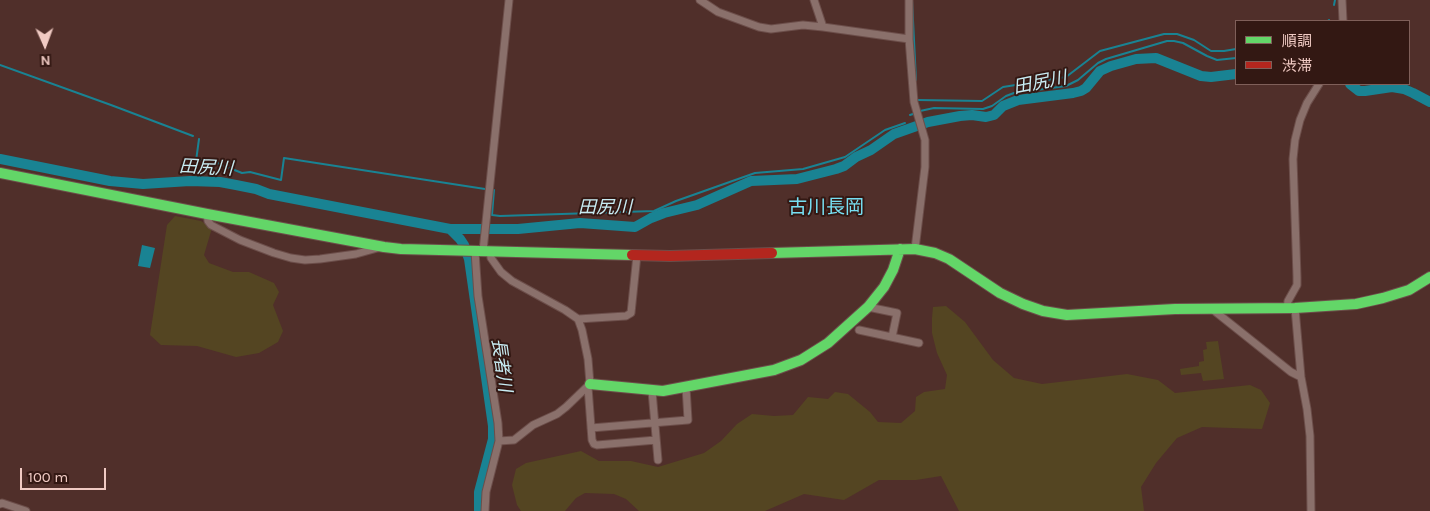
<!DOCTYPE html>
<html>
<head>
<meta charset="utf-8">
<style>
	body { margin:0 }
	#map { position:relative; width:1430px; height:511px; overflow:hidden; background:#502f2a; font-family:Karla,"Noto Sans JP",sans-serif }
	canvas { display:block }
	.legend { position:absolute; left:1235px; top:20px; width:175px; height:65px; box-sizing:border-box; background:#331813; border:1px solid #7f5f59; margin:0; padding:6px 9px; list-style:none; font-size:15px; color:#f0cac3 }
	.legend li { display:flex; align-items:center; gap:10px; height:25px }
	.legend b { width:25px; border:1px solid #7f5f59 }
	.north { position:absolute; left:20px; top:20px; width:50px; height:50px; -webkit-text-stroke:4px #331813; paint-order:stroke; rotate:178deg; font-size:14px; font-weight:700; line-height:20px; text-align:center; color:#f0cac3 }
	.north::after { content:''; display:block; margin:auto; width:18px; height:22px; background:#f0cac3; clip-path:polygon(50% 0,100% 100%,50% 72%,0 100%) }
	.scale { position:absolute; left:20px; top:468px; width:86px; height:22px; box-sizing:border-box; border:2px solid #f0cac3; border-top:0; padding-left:6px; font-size:15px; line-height:18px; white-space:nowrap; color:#f0cac3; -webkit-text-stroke:4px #331813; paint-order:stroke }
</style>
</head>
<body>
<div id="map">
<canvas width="1430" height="511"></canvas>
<ul class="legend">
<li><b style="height:6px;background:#63d668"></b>順調</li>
<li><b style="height:6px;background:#b3261e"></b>渋滞</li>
</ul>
<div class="north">N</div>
<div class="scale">100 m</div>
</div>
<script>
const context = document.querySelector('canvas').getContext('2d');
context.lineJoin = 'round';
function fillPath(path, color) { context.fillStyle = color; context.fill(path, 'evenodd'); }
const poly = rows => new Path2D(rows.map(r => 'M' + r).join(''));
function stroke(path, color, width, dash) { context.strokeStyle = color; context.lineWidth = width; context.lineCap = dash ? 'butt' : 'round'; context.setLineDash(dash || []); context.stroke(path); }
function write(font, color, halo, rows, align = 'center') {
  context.font = font + ' Karla,"Noto Sans JP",sans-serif'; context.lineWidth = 4; context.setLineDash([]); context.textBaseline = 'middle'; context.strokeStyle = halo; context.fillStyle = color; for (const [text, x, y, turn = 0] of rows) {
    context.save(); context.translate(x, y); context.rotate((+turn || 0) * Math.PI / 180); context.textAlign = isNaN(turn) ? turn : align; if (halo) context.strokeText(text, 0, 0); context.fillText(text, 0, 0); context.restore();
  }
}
fillPath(poly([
	[175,216,201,221,212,228,204,255,209,263,233,272,249,272,274,283,279,292,273,305,283,331,278,342,259,353,236,357,197,346,161,345,150,335,167,225],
	[946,306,965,322,993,360,1014,378,1042,384,1127,374,1158,380,1175,393,1250,385,1261,390,1270,403,1262,429,1202,427,1177,438,1156,463,1141,487,1144,511,959,511,941,476,916,480,879,480,844,500,804,494,765,511,639,511,626,499,614,494,585,493,576,498,565,511,521,511,517,505,512,485,516,469,526,463,581,451,599,461,631,461,658,467,704,453,721,441,737,424,752,414,774,416,793,415,808,397,828,399,835,392,848,394,870,412,878,422,901,423,915,411,916,397,924,392,945,389,947,375,937,353,932,333,932,318,933,307],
	[1218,341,1224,379,1203,381,1201,373,1181,375,1180,369,1199,366,1199,362,1204,361,1203,350,1207,349,1206,342]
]), '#544522');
fillPath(poly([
	[142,245,155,248,150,268,138,266]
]), '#198393');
stroke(poly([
	[912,0,916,80],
	[1334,5,1335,0],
	[1328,21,1329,20],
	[0,65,111,105,193,136],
	[917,100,982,101,1003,87,1066,77,1100,51,1164,34,1177,34,1194,40,1211,51,1224,51,1236,49],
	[920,111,934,108,983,109,992,106,1006,96,1014,93,1066,86,1078,80,1098,63,1106,59,1167,41,1174,41,1183,43,1207,56,1217,60,1236,58],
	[910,115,913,114],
	[199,139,196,161,207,159,242,173,250,172,281,180,284,158,485,189],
	[493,190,494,190,492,215,500,216,654,211,676,201,755,173,803,169,845,157,885,130,905,123]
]), '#198393', 2);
stroke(poly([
	[1350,84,1359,91,1365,91,1392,87,1404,89,1413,93,1430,102],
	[0,159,110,181,143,184,190,181,220,182,236,185,256,189,269,194,450,229,518,229,580,223,635,227,651,218,664,213,697,205,751,181,797,179,836,169,844,166,856,157,871,150,894,134,928,122,960,116,972,115,986,117,994,115,1003,106,1018,100,1073,93,1081,91,1086,88,1100,71,1111,66,1136,59,1156,58,1201,76,1211,77,1236,74],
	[450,229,460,239,464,245,469,259,493,426,493,439,479,492,479,511]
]), '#198393', 10);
const street = poly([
	[700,0,718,12,759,27,771,29,803,25,823,27,909,39],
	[814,0,823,27],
	[909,0,909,39,914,102,925,140,925,167,915,249],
	[1342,0,1343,21],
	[207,214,208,221,211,225,240,240,274,253,291,258,305,260,320,259,356,254,381,247],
	[475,251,478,296,498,423,499,441,486,492,485,511],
	[483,251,509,0],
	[490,251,491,258,501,272,512,281,565,310,578,319,626,316,631,313,637,255],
	[868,307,897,313,892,337],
	[1287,308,1288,301,1297,285,1297,277,1293,159,1295,140,1300,120,1307,103,1319,84],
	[1295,308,1301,377,1307,409,1310,436,1311,511],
	[1212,309,1291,372,1301,377],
	[859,330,919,343],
	[588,387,592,440,594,444,597,445,656,440],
	[652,391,658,460],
	[591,428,688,420,686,387],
	[499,441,514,440,533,425,557,414,566,407,590,384,588,359,582,330,578,319],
	[0,504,2,503,26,511]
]);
const fast = poly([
	[0,173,207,214,384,247,401,249,632,255],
	[772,253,915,249,935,253,949,259,1000,293,1023,304,1043,311,1067,315,1175,309,1295,308,1356,304,1383,298,1409,290,1430,277],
	[590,384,663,391,774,370,801,360,828,343,868,307,884,287,893,270,900,249]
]);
const jam = poly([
	[632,255,670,256,772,253]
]);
stroke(street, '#6c4e4a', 9);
stroke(fast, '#6c4e4a', 12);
stroke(jam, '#6c4e4a', 12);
stroke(street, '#8a706b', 7);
stroke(fast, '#63d668', 10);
stroke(jam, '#b3261e', 10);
write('italic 18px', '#c8ecf3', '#331813', [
	["田尻川",1040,83,-11],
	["田尻川",206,168,3],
	["田尻川",605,208],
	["長者川",501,365,82]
]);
write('19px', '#77dff2', '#331813', [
	["古川長岡",826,208]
]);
</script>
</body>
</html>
